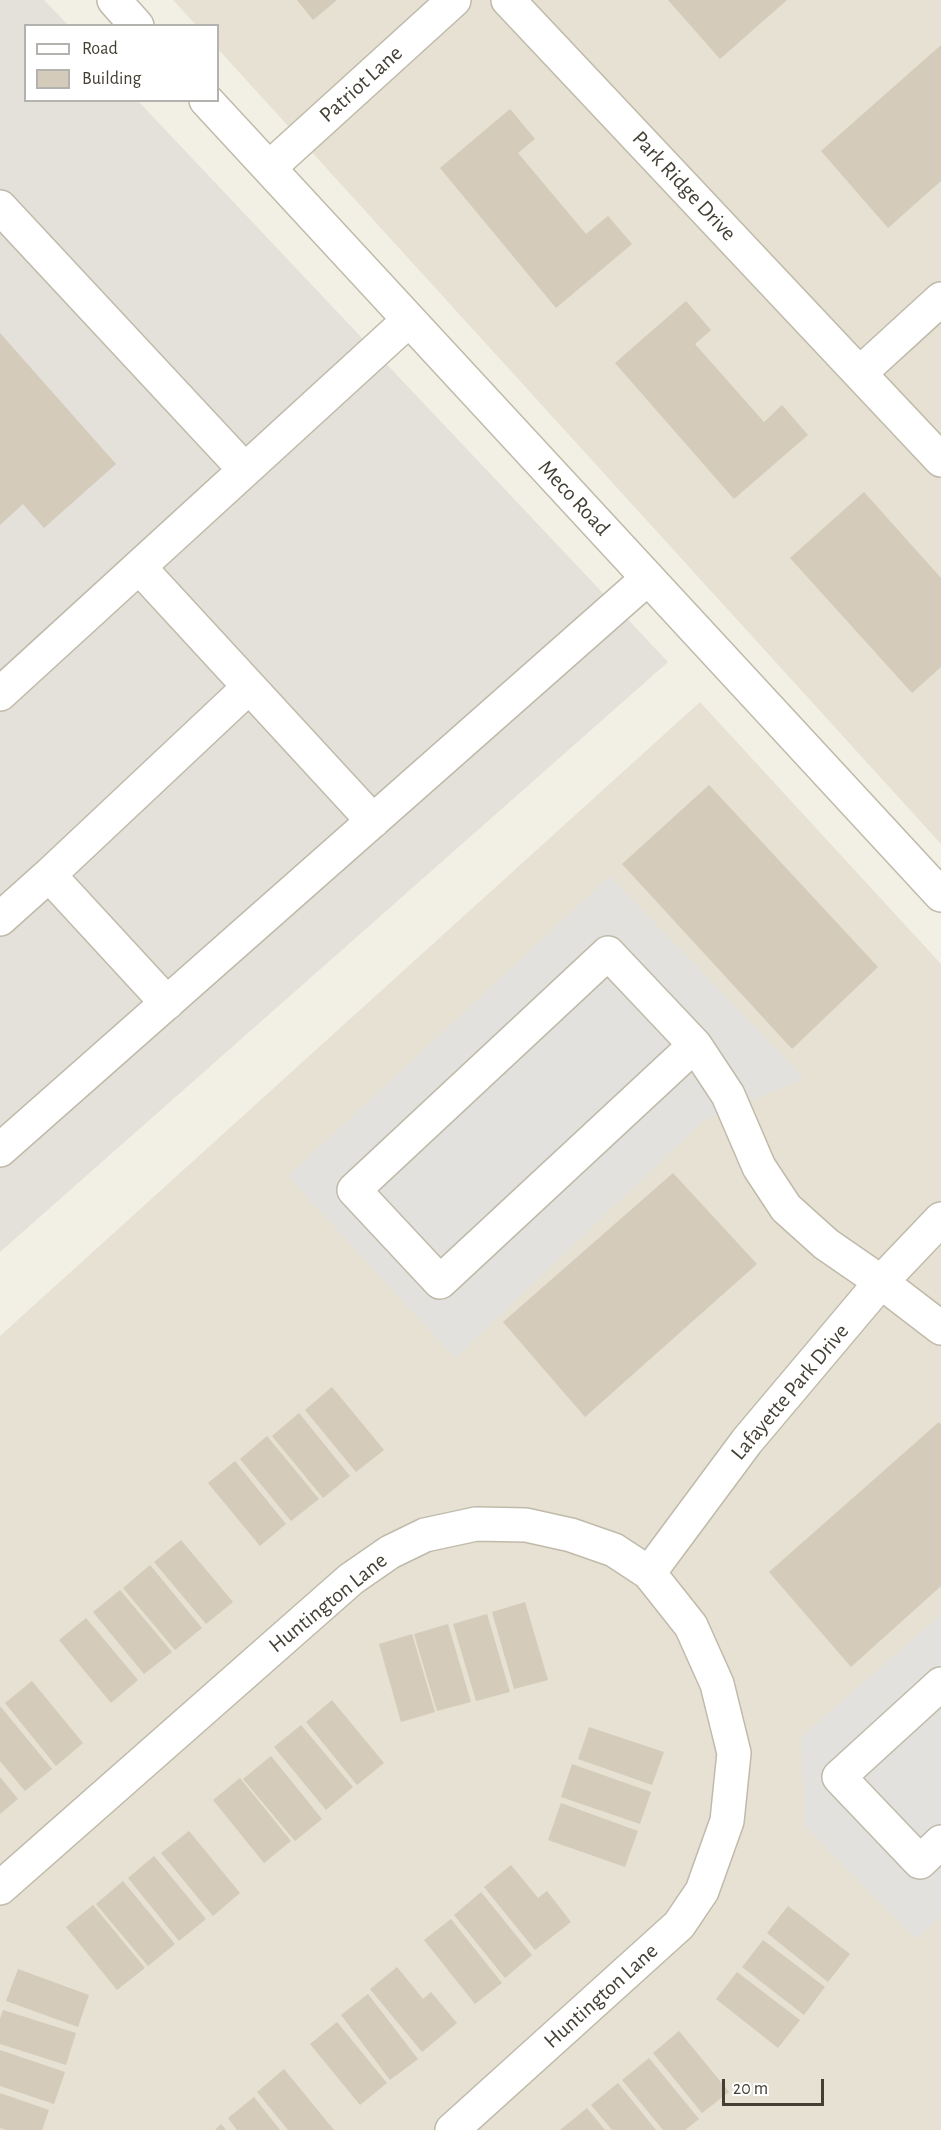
<!DOCTYPE html>
<html>
<head>
<meta charset="utf-8">
<style>
	body { margin:0 }
	#map { position:relative; width:941px; height:2130px; overflow:hidden; background:#f2efe5; font-family:"Alegreya Sans",sans-serif }
	canvas { display:block }
	.legend { position:absolute; left:24px; top:24px; width:195px; height:78px; box-sizing:border-box; background:#fff; border:2px solid #b4b2ae; margin:0; padding:8px 10px; list-style:none; font-size:18px; color:#443f34 }
	.legend li { display:flex; align-items:center; gap:12px; height:30px }
	.legend b { width:30px; border:2px solid #b4b2ae }
	.scale { position:absolute; left:722px; top:2079px; width:102px; height:27px; box-sizing:border-box; border:3px solid #443f34; border-top:0; padding-left:8px; font-size:18px; line-height:21px; white-space:nowrap; color:#443f34; -webkit-text-stroke:4px #fff; paint-order:stroke }
</style>
</head>
<body>
<div id="map">
<canvas width="941" height="2130"></canvas>
<ul class="legend">
<li><b style="height:8px;background:#fff"></b>Road</li>
<li><b style="height:16px;background:#d4cbba"></b>Building</li>
</ul>
<div class="scale">20 m</div>
</div>
<script>
const context = document.querySelector('canvas').getContext('2d');
context.lineJoin = 'round';
function fillPath(path, color) { context.fillStyle = color; context.fill(path, 'evenodd'); }
const poly = rows => new Path2D(rows.map(r => 'M' + r).join(''));
function stroke(path, color, width, dash) { context.strokeStyle = color; context.lineWidth = width; context.lineCap = dash ? 'butt' : 'round'; context.setLineDash(dash || []); context.stroke(path); }
function write(font, color, halo, rows, align = 'center') {
  context.font = font + ' "Alegreya Sans",sans-serif'; context.lineWidth = 6; context.setLineDash([]); context.textBaseline = 'middle'; context.strokeStyle = halo; context.fillStyle = color; for (const [text, x, y, turn = 0] of rows) {
    context.save(); context.translate(x, y); context.rotate((+turn || 0) * Math.PI / 180); context.textAlign = isNaN(turn) ? turn : align; if (halo) context.strokeText(text, 0, 0); context.fillText(text, 0, 0); context.restore();
  }
}
fillPath(poly([
	[173,0,941,0,941,844,218,49,218,26,196,25],
	[700,702,941,964,941,2130,0,2130,0,1336]
]), '#e6e1d3');
fillPath(poly([
	[0,0,44,0,68,25,26,26,26,100,138,101,668,662,0,1252]
]), '#e4e0da');
fillPath(poly([
	[610,876,804,1078,702,1122,455,1358,288,1176],
	[941,1615,941,1917,916,1939,805,1826,801,1737]
]), '#e3e1dd');
fillPath(poly([
	[297,0,337,0,313,20],
	[668,0,787,0,720,59],
	[941,45,941,181,888,228,821,151],
	[510,109,535,139,518,153,586,234,608,216,632,244,556,308,440,168],
	[686,301,711,330,695,344,764,422,782,405,808,435,734,499,615,363],
	[0,333,116,464,44,528,23,504,0,525],
	[864,492,941,578,941,667,912,693,790,558],
	[709,785,878,967,792,1049,622,864],
	[673,1173,757,1264,585,1417,503,1322],
	[332,1387,384,1450,356,1472,305,1410],
	[299,1413,350,1476,323,1498,272,1436],
	[939,1422,941,1425,941,1586,851,1667,769,1572],
	[267,1436,319,1499,291,1521,240,1459],
	[235,1461,286,1524,260,1546,208,1483],
	[181,1540,233,1602,206,1624,154,1562],
	[150,1565,202,1628,175,1650,123,1588],
	[120,1590,172,1652,144,1674,93,1612],
	[525,1602,548,1680,514,1689,492,1612],
	[487,1614,510,1692,476,1701,453,1624],
	[86,1618,138,1680,111,1703,59,1640],
	[448,1624,471,1702,437,1711,414,1634],
	[412,1634,435,1712,401,1722,379,1644],
	[32,1681,83,1743,56,1766,5,1703],
	[332,1700,384,1763,357,1785,306,1722],
	[0,1706,52,1769,25,1791,0,1761],
	[301,1725,353,1787,326,1810,274,1747],
	[589,1727,664,1752,652,1785,578,1759],
	[271,1756,322,1819,295,1841,243,1779],
	[572,1764,651,1792,640,1824,561,1797],
	[0,1777,18,1799,0,1814],
	[240,1778,291,1841,264,1863,213,1800],
	[561,1803,638,1831,625,1867,548,1840],
	[189,1831,240,1893,213,1916,161,1853],
	[154,1856,206,1919,179,1941,128,1878],
	[511,1865,538,1898,547,1891,571,1922,535,1950,484,1887],
	[123,1881,175,1944,148,1966,96,1904],
	[481,1892,532,1955,505,1978,454,1915],
	[93,1905,145,1968,117,1990,66,1927],
	[788,1906,850,1954,828,1982,767,1933],
	[451,1919,502,1983,475,2004,424,1940],
	[763,1940,825,1987,804,2015,742,1967],
	[397,1967,423,1999,431,1992,457,2023,422,2052,370,1989],
	[18,1969,89,1995,78,2027,6,2001],
	[737,1972,800,2020,778,2048,716,1999],
	[368,1994,418,2059,390,2080,341,2015],
	[3,2010,76,2033,66,2065,0,2044,0,2019],
	[337,2022,387,2083,360,2105,310,2044],
	[679,2031,729,2092,702,2113,653,2053],
	[0,2050,65,2072,54,2104,0,2086],
	[649,2058,699,2119,685,2130,663,2130,622,2080],
	[284,2069,334,2130,288,2130,257,2092],
	[618,2083,656,2130,612,2130,591,2105],
	[0,2093,49,2110,42,2130,7,2130,0,2128],
	[254,2097,280,2130,237,2130,228,2118],
	[587,2108,605,2130,560,2130],
	[221,2124,226,2130,215,2130]
]), '#d4cbba');
const minor = poly([
	[114,0,137,26],
	[508,0,941,460],
	[206,100,941,895],
	[269,168,454,0],
	[0,207,245,470],
	[860,373,941,299],
	[139,567,373,821],
	[0,694,409,320],
	[0,919,49,875],
	[608,953,695,1045,440,1282,354,1190,608,953],
	[167,1003,49,875,249,687],
	[695,1045,728,1095,759,1167,786,1208,826,1244,881,1282,941,1328],
	[0,1150,648,578],
	[649,1573,747,1441,881,1282,941,1219],
	[941,1684,839,1777,920,1862,941,1842],
	[0,1888,351,1579,390,1552,425,1535,476,1524,526,1525,571,1535,614,1550,649,1573,691,1626,717,1684,734,1753,727,1821,702,1891,679,1925,452,2130]
]);
stroke(minor, '#c0baaa', 36);
stroke(minor, '#fff', 33);
write('22px', '#443f34', '#fff', [
	["Patriot Lane",361,84,-42],
	["Park Ridge Drive",684,186,47],
	["Meco Road",574,498,47],
	["Lafayette Park Drive",790,1392,-50],
	["Huntington Lane",328,1603,-39],
	["Huntington Lane",601,1996,-42]
]);
</script>
</body>
</html>
